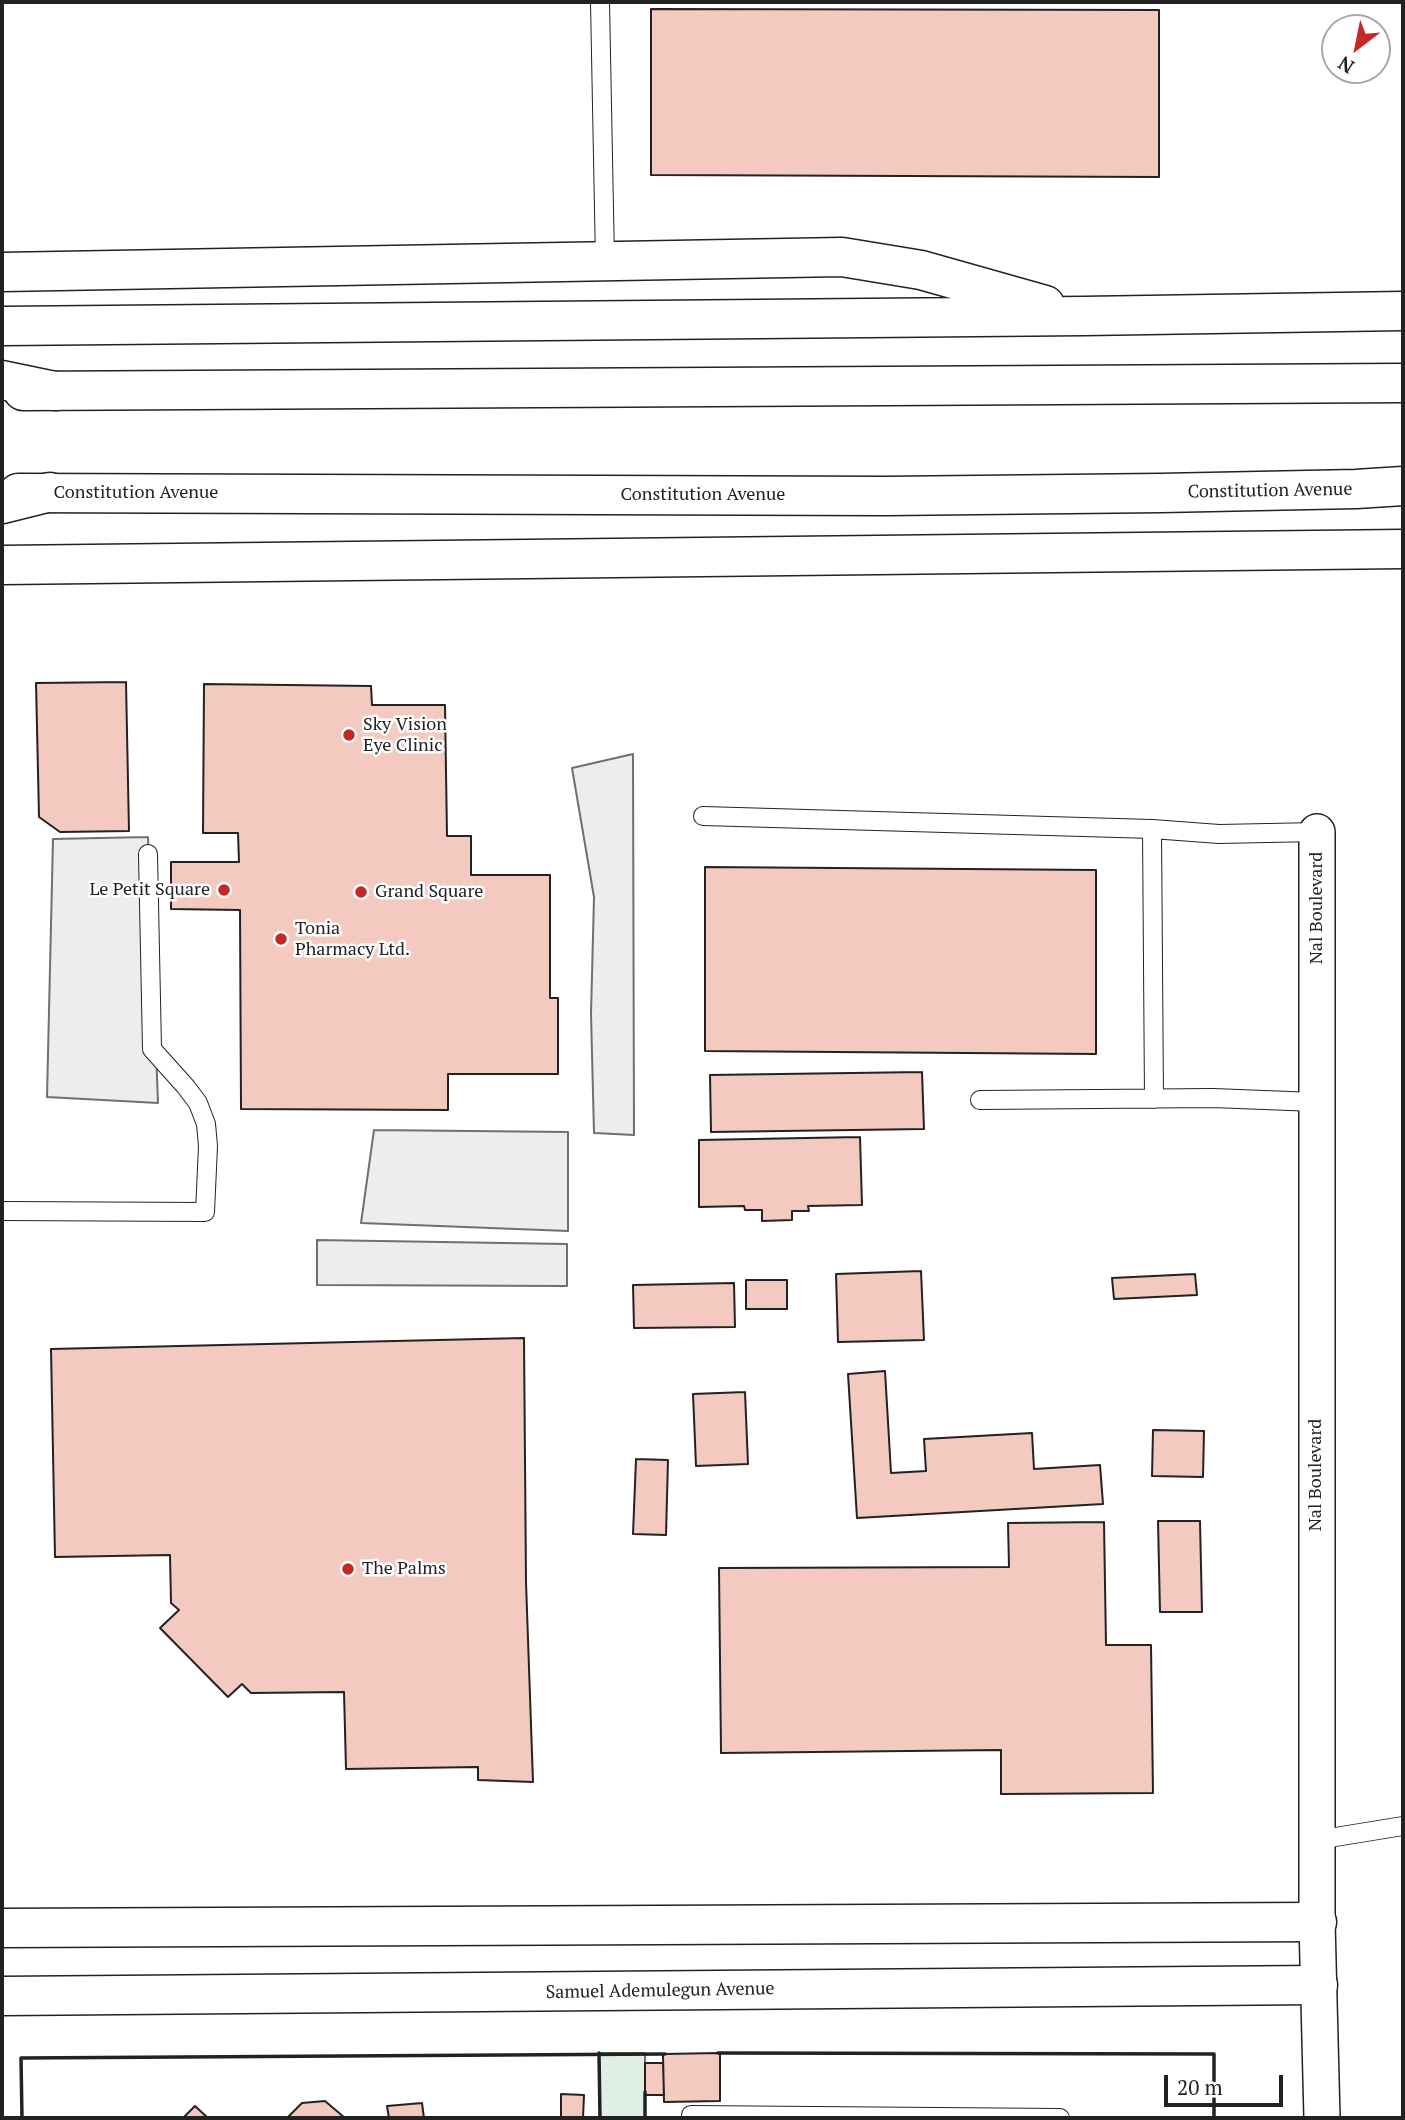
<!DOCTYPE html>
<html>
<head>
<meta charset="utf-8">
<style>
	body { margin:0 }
	#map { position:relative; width:1405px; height:2120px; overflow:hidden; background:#fff; font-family:"PT Serif",serif }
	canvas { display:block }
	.frame { position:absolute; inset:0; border:4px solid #222; pointer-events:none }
	.north { position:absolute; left:1321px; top:14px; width:70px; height:70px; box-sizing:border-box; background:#fff; border:2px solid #a7a7a7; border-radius:50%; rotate:212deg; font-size:19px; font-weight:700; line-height:28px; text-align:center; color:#222 }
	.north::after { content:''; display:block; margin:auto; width:24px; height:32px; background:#c62828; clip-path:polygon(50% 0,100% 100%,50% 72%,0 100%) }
	.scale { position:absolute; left:1164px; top:2075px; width:119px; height:32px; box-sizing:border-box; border:4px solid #222; border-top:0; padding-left:9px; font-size:21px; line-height:24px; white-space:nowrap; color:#222; -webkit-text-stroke:5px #fff; paint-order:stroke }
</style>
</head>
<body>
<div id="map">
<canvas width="1405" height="2120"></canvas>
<div class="frame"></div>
<div class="north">N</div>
<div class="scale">20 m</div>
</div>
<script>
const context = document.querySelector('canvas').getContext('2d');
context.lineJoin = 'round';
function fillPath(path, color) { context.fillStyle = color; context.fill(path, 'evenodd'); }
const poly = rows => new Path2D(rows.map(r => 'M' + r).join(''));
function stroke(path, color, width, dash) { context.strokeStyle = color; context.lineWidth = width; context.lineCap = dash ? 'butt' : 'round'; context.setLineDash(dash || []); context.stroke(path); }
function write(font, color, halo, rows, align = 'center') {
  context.font = font + ' "PT Serif",serif'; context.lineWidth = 5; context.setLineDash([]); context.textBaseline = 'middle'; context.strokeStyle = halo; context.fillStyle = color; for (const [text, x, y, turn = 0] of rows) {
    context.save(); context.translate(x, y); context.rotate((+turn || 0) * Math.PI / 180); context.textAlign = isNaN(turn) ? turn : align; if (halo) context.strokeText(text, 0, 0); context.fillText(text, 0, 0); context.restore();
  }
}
const green = poly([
	[599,2053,645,2053,645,2118,600,2118,599,2053]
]);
fillPath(green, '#e0efe3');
stroke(green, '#6f6f6f', 2);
const parking = poly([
	[633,754,634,1135,594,1133,591,1014,594,897,572,768,633,754],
	[148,837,158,1103,47,1097,53,839,148,837],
	[374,1130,568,1132,568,1231,361,1223,374,1130],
	[317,1240,567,1244,567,1286,317,1285,317,1240]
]);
fillPath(parking, '#ededed');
stroke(parking, '#6f6f6f', 2);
const building = poly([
	[651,9,1159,10,1159,177,651,175,651,9],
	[126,682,129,831,60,832,39,817,36,683,126,682],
	[204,684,371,686,372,705,445,705,447,836,471,836,471,875,550,875,550,998,558,998,558,1074,448,1074,448,1110,241,1109,240,910,171,909,171,862,239,862,238,833,203,833,204,684],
	[705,867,1096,870,1096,1054,705,1051,705,867],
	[922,1072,924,1129,711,1132,710,1075,922,1072],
	[860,1137,862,1205,808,1206,809,1211,792,1211,792,1220,762,1221,762,1210,745,1210,744,1206,699,1207,699,1140,860,1137],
	[921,1271,924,1340,838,1342,836,1274,921,1271],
	[1195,1274,1197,1295,1114,1299,1112,1278,1195,1274],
	[746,1280,787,1280,787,1309,746,1309,746,1280],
	[734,1283,735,1327,634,1328,633,1285,734,1283],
	[524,1338,526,1582,533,1782,478,1780,478,1767,346,1769,344,1692,251,1693,242,1684,228,1697,160,1628,179,1610,171,1603,170,1555,55,1557,51,1349,524,1338],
	[885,1371,891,1473,926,1471,924,1439,1032,1433,1034,1469,1100,1465,1103,1504,857,1518,848,1374,885,1371],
	[745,1392,748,1464,696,1466,693,1394,745,1392],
	[1153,1430,1204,1431,1203,1477,1152,1476,1153,1430],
	[636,1459,668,1460,666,1535,633,1534,636,1459],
	[1158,1521,1200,1521,1202,1612,1160,1612,1158,1521],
	[1104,1522,1106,1645,1151,1645,1153,1793,1001,1794,1001,1750,721,1753,719,1568,1009,1567,1008,1523,1104,1522],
	[720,2053,720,2101,664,2102,663,2054,720,2053],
	[645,2063,663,2063,664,2095,645,2095,645,2063],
	[561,2094,584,2095,583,2118,561,2118,561,2094],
	[325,2101,345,2118,287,2118,302,2103,325,2101],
	[422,2103,424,2118,389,2118,387,2106,422,2103],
	[195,2106,208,2118,183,2118,195,2106]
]);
fillPath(building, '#f3c9c0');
stroke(building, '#222', 2);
const lane = poly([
	[600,2,605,261],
	[703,816,1152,829,1219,834,1317,832],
	[1152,829,1154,1099],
	[980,1100,1213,1098,1315,1102],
	[2,1211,205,1212,208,1146,206,1124,198,1103,186,1087,152,1049,148,854],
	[1317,1840,1403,1826],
	[691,2115,1060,2118]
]);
const street = poly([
	[1317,832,1317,1922,1322,2118]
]);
const secondary = poly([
	[23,391,1403,383],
	[18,493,886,496,1161,493,1356,489,1403,486],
	[2,1928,1317,1922],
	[2,1996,1318,1985]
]);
const primary = poly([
	[2,272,842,257,921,270,1045,305],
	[2,326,1084,316,1403,311],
	[2,380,55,391],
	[2,504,50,492],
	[2,565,1403,549]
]);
stroke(lane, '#222', 20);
stroke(street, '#222', 38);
stroke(secondary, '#222', 41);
stroke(primary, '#222', 41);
stroke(lane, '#fff', 18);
stroke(street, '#fff', 35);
stroke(secondary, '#fff', 38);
stroke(primary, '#fff', 38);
stroke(poly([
	[599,2053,600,2118],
	[718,2053,1214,2054,1214,2118],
	[645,2092,645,2118],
	[22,2118,21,2058,665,2054]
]), '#222', 3.5);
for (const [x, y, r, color] of [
	[349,735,7,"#c62828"],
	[224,890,7,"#c62828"],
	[361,892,7,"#c62828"],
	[281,939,7,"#c62828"],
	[348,1569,7,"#c62828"]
]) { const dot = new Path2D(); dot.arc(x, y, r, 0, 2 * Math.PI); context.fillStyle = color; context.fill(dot); stroke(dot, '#fff', 2.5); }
write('18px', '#222', '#fff', [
	["Constitution Avenue",1270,491,-1],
	["Constitution Avenue",136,493],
	["Constitution Avenue",703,495],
	["Nal Boulevard",1317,908,-90],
	["Nal Boulevard",1316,1475,-90],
	["Samuel Ademulegun Avenue",660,1991,-1]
]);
write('18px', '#222', '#fff', [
	["Sky Vision",363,725],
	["Eye Clinic",363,746],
	["Le Petit Square",210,890,"right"],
	["Grand Square",375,892],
	["Tonia",295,929],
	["Pharmacy Ltd.",295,950],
	["The Palms",362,1569]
], 'left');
</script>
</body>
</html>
